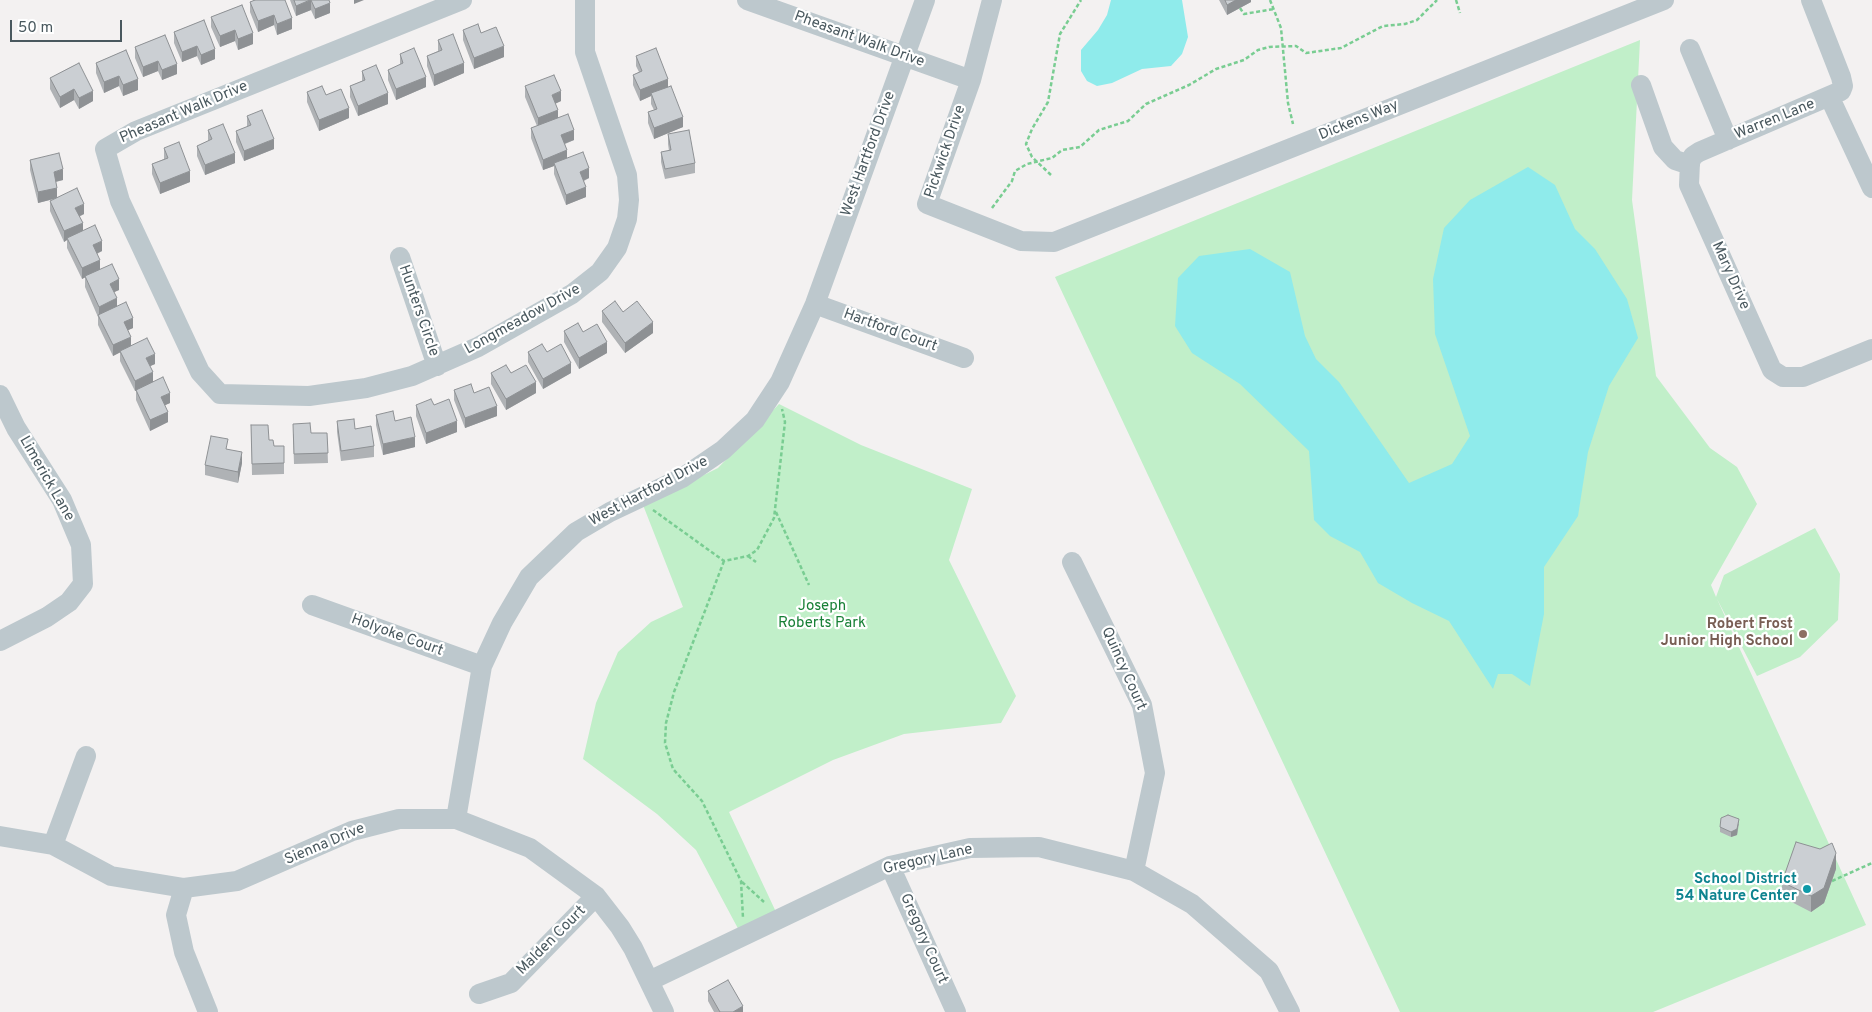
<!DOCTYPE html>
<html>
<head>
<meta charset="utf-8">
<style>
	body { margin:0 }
	#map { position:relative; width:1872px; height:1012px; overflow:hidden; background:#f3f1f1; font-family:Overpass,sans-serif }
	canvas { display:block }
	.scale { position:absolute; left:10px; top:20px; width:112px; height:22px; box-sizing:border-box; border:2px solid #49585e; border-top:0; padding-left:6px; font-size:15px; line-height:18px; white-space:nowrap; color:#49585e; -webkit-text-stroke:4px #fff; paint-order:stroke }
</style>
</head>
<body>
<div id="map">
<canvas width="1872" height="1012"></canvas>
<div class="scale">50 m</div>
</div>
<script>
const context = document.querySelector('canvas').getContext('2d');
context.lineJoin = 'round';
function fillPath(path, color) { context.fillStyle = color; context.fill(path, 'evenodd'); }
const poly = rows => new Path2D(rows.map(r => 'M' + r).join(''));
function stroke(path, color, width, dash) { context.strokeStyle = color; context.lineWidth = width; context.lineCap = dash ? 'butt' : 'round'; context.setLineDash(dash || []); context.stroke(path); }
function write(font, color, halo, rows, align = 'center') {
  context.font = font + ' Overpass,sans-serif'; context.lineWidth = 4.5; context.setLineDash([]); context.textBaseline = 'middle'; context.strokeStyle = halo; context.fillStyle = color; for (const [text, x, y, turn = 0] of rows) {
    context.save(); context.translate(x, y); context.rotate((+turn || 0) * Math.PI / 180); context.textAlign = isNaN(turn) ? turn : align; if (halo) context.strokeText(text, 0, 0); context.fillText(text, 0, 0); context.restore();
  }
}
fillPath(poly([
	[1640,40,1632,200,1656,376,1710,448,1737,467,1757,504,1711,585,1716,597,1724,575,1815,528,1840,574,1838,620,1800,657,1757,676,1717,599,1866,925,1653,1012,1400,1012,1055,277],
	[779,404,861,445,972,489,949,560,1016,696,1001,723,904,734,833,760,729,812,776,912,742,936,696,850,657,814,583,759,596,703,618,652,651,622,683,607,643,505,718,468]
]), '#c1efc9');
fillPath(poly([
	[1111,0,1182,0,1188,37,1182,54,1171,66,1142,69,1112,83,1097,86,1087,81,1081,71,1081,50,1098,30,1107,15],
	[1528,167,1555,185,1575,229,1595,249,1627,299,1638,338,1609,386,1588,452,1578,516,1544,567,1544,614,1530,686,1512,674,1498,674,1493,689,1449,621,1412,603,1378,583,1360,552,1330,536,1314,520,1309,451,1240,384,1192,353,1175,326,1178,278,1199,256,1250,249,1290,272,1305,336,1316,359,1339,382,1409,483,1452,464,1470,436,1435,334,1433,279,1444,228,1470,200]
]), '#8febeb');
stroke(poly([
	[1270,0,1281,28,1288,103,1293,124],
	[1456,0,1460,13],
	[1240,8,1244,14,1274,9],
	[1051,175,1032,157,1026,144,1032,129,1048,102,1060,34,1081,0],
	[992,208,1012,181,1015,171,1027,164,1052,158,1062,150,1080,147,1099,130,1128,121,1146,104,1189,85,1216,69,1244,60,1258,50,1269,47,1296,46,1306,53,1341,48,1383,26,1405,24,1417,20,1437,0],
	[653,510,724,561,748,556,757,550,774,518,785,422,782,409],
	[776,512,809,585],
	[748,556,756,562],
	[724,561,674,692,666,723,665,743,673,769,702,801,741,881,743,918],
	[1832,881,1872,863],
	[742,882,764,902]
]), '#79cd92', 2.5, [4, 2.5]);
stroke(poly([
	[462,0,136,131,105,149,120,201,200,372,220,394,309,396,366,388,412,376,478,347,572,294,600,272,617,248,627,219,629,200,627,175,585,52,585,0],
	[747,0,971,80],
	[992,0,971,80,927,204,1021,241,1054,242,1664,0],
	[1811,0,1841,77,1843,86,1841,91,1699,152,1693,156,1690,162,1689,185,1772,370,1783,377,1803,377,1872,349],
	[1690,49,1728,140],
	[1641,85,1663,147,1675,160,1690,165],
	[1830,98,1872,188],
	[400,257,437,366],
	[815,304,964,358],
	[0,395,16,428,62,500,81,545,83,584,69,602,47,617,0,641],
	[1072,562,1142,705,1155,773,1134,871],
	[312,605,482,666],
	[456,819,482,666,502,623,529,577,576,532,610,512,682,478,723,450,755,420,780,382,815,304,925,0],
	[0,836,53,845,111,876,184,888,237,881,352,831,399,819,456,819,530,848,596,896,620,927,633,948,664,1012],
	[53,845,86,756],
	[890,866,956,1012],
	[184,888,176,915,184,952,208,1012],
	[649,981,890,866,970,848,1039,847,1134,871,1192,904,1269,971,1290,1012],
	[479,994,511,983,596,896]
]), '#bdc8cd', 20);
fillPath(poly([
	[255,0,292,29,277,35,274,25,258,32,250,12,250,2],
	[290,0,329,0,330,13,315,19,311,10,296,16],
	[1219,0,1251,0,1251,2,1227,15],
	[242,5,253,44,238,50,235,41,220,47,211,27,211,17],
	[204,20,215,59,201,65,197,56,182,62,174,43,174,32],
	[463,30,481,33,504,57,474,69,463,40],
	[165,35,177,74,162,80,158,71,143,77,135,58,135,47],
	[438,40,464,73,434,86,427,66,427,56,438,51],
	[126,50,138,90,123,96,119,86,104,93,96,73,96,63],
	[400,54,426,87,396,100,388,80,388,70,400,65],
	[636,56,668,87,683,127,654,139,648,123,648,112,654,110,651,104,651,96,640,101,633,85,633,75,639,72,636,66],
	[79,63,93,101,79,109,74,100,60,108,50,89,50,78],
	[362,71,388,104,358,116,350,97,350,86,362,81],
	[525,86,561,101,555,104,558,118,574,140,565,144,567,158,589,178,584,181,586,197,566,205,554,174,554,166,543,170,531,138,531,128,537,126,525,97],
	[307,92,326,95,349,118,319,131,307,102],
	[247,116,274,149,244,161,236,142,236,131,247,127],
	[208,130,235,163,205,175,197,156,197,146,208,141],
	[668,134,695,163,695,173,665,179,661,162,661,152,669,151,668,144],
	[164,148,190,182,160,194,152,174,152,164,164,159],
	[30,160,63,180,56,182,57,197,84,214,79,217,83,231,102,251,97,254,100,269,119,290,114,292,117,306,133,328,128,330,131,346,155,364,150,366,153,382,170,403,165,405,168,422,150,431,136,400,136,391,135,391,120,361,120,352,113,356,98,325,98,317,85,287,85,277,82,279,67,248,67,240,64,242,50,211,50,201,54,199,38,203,30,170],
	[602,311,623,312,653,333,625,353,602,322],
	[564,331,583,332,607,353,579,369,564,342],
	[528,352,547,352,571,373,543,389,528,362],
	[491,373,511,373,536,393,506,410,491,384],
	[454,390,474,393,497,416,465,428,454,400],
	[416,405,434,405,457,432,426,444,416,416],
	[376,415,395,421,415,447,383,455,376,425],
	[337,421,355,429,374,446,374,457,341,461,337,432],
	[251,425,269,440,274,446,284,446,284,474,252,475],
	[311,433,327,433,328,463,294,464,293,434],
	[228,449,242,463,238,483,205,475,205,465],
	[1739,824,1737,835,1731,837,1720,832,1720,827],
	[1836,869,1824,903,1811,912,1782,897,1782,882],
	[708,991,743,1012,714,1012,708,1001]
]), '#afb2b5');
fillPath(poly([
	[311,0,311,10,296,16,296,6],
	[354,0,364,0,354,4],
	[1236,0,1251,0,1251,2,1227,15,1227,5],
	[330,3,330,13,315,19,315,9],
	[274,15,274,25,258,32,258,21],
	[292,18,292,29,277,35,277,24],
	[235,30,235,41,220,47,220,36],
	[253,33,253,44,238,50,238,39],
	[197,46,197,56,182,62,182,52],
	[504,46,504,57,474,69,474,58],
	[215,49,215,59,201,65,201,55],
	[158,61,158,71,143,77,143,67],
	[464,63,464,73,434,86,434,75],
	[177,64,177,74,162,80,162,70],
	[119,76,119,86,104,93,104,82],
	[426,77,426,87,396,100,396,89],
	[138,79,138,90,123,96,123,85],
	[668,79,668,90,651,93,651,96,640,101,640,90],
	[74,89,74,100,60,108,60,97],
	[93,91,93,101,79,109,79,98],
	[561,91,561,101,552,105,552,95],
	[388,93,388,104,358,116,358,106],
	[349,108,349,118,319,131,319,120],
	[558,110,558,121,538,128,538,118],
	[683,117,683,127,654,139,654,128],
	[574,130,574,140,561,145,561,135],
	[274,139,274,149,244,161,244,151],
	[567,150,567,161,554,163,554,166,543,170,543,160],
	[235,153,235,163,205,175,205,165],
	[589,168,589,178,580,182,580,172],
	[63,169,63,180,54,182,54,172],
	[190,171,190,182,160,194,160,183],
	[586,187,586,197,566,205,566,195],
	[57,188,57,198,38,203,38,192],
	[84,204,84,214,75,218,75,208],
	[83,223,83,233,67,238,67,240,64,242,64,231],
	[102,241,102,251,93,255,93,245],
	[100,260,100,270,82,279,82,268],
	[119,279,119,290,110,294,110,284],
	[117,298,117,309,99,315,99,307],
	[133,318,133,328,124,332,124,322],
	[653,322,653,333,625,353,625,343],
	[131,337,131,347,113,356,113,345],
	[607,342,607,353,579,369,579,358],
	[155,354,155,364,146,368,146,358],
	[571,363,571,373,543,389,543,379],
	[153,372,153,383,135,391,135,381],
	[536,382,536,393,506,410,506,399],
	[170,393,170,403,161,407,161,397],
	[497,406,497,416,465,428,465,418],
	[168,412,168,422,150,431,150,420],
	[457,421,457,432,426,444,426,433],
	[415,437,415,447,383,455,383,444],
	[242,452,242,463,238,483,238,472],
	[1739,819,1737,835,1731,837,1731,832],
	[1836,853,1836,869,1824,903,1811,912,1811,896],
	[743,1006,743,1012,733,1012]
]), '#8e9194');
const building = poly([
	[255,0,285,0,292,18,277,24,274,15,258,21,250,2,255,0],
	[294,0,310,0,296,6,294,0],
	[311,0,329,0,330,3,315,9,311,0],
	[1225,0,1236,0,1227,5,1225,0],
	[242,5,253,33,238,39,235,30,220,36,211,17,242,5],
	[204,20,215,49,201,55,197,46,182,52,174,32,204,20],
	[478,24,481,33,496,27,504,46,474,58,463,30,478,24],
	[453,34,464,63,434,75,427,56,442,50,438,40,453,34],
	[165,35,177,64,162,70,158,61,143,67,135,47,165,35],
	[414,48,426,77,396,89,388,70,403,63,400,54,414,48],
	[656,48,668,79,640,90,633,75,642,71,636,56,656,48],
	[126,50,138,79,123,85,119,76,104,82,96,63,126,50],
	[79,63,93,91,79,98,74,89,60,97,50,78,79,63],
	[376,65,388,93,358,106,350,86,365,80,362,71,376,65],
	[554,75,561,91,552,95,558,110,538,118,525,86,554,75],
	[322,86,326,95,341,89,349,108,319,120,307,92,322,86],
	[671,86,683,117,654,128,648,112,657,109,651,93,671,86],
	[262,110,274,139,244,151,236,131,251,125,247,116,262,110],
	[568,114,574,130,561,135,567,150,543,160,531,128,568,114],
	[223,124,235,153,205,165,197,146,212,139,208,130,223,124],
	[689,130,695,163,665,169,661,152,671,150,668,134,689,130],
	[179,142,190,171,160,183,152,164,168,158,164,148,179,142],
	[583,152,589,168,580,172,586,187,566,195,554,163,583,152],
	[59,153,63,169,54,172,57,188,38,192,30,160,59,153],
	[77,188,84,204,75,208,83,223,64,231,50,201,77,188],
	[95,225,102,241,93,245,100,260,82,268,67,238,95,225],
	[112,264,119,279,110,284,117,298,99,307,85,276,112,264],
	[615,301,623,312,637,301,653,322,625,343,602,311,615,301],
	[126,302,133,318,124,322,131,337,113,345,98,315,126,302],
	[578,323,583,332,597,324,607,342,579,358,564,331,578,323],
	[147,338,155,354,146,358,153,372,135,381,120,351,147,338],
	[542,344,547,352,561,344,571,363,543,379,528,352,542,344],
	[506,365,511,373,526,365,536,382,506,399,491,373,506,365],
	[163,377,170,393,161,397,168,412,150,420,136,390,163,377],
	[471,384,474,393,489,387,497,406,465,418,454,390,471,384],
	[431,399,434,405,449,399,457,421,426,433,416,405,431,399],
	[393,411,395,421,411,417,415,437,383,444,376,415,393,411],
	[354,419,355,429,371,426,374,446,341,451,337,421,354,419],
	[310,423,311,433,327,433,328,453,294,454,293,424,310,423],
	[251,425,268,425,269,440,273,440,274,446,284,446,284,463,252,464,251,425],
	[211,436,228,439,226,449,242,452,238,472,205,465,211,436],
	[1728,815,1739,819,1737,829,1731,832,1720,827,1721,818,1728,815],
	[1796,842,1820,849,1832,843,1836,853,1824,888,1811,896,1782,882,1796,842],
	[728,980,743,1006,733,1012,720,1012,708,991,728,980]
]);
fillPath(building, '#cbcfd3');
stroke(building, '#8e9194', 1);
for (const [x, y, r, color] of [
	[1803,634,5,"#8d6e63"],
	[1807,889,5,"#0f9aa8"]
]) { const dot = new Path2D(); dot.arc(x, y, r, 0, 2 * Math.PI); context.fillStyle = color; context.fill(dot); stroke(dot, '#fff', 2); }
write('15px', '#49585e', '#fff', [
	["Pheasant Walk Drive",859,40,20],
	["Pheasant Walk Drive",184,113,-23],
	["Warren Lane",1775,120,-22],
	["Dickens Way",1359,121,-22],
	["Pickwick Drive",946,152,-71],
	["West Hartford Drive",869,154,-70],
	["Mary Drive",1730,276,66],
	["Hunters Circle",418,311,71],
	["Longmeadow Drive",523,320,-29],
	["Hartford Court",890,331,20],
	["Limerick Lane",46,479,60],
	["West Hartford Drive",649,492,-28],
	["Holyoke Court",397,636,20],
	["Quincy Court",1123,669,66],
	["Sienna Drive",325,845,-23],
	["Gregory Lane",928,860,-13],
	["Gregory Court",923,939,66],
	["Malden Court",552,941,-45]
]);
write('15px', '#198037', '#fff', [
	["Joseph",822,607],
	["Roberts Park",822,624]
]);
write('bold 15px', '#785e54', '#fff', [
	["Robert Frost",1793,625],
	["Junior High School",1793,642]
], 'right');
write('bold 15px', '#0d838f', '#fff', [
	["School District",1797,880],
	["54 Nature Center",1797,897]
], 'right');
</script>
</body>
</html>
